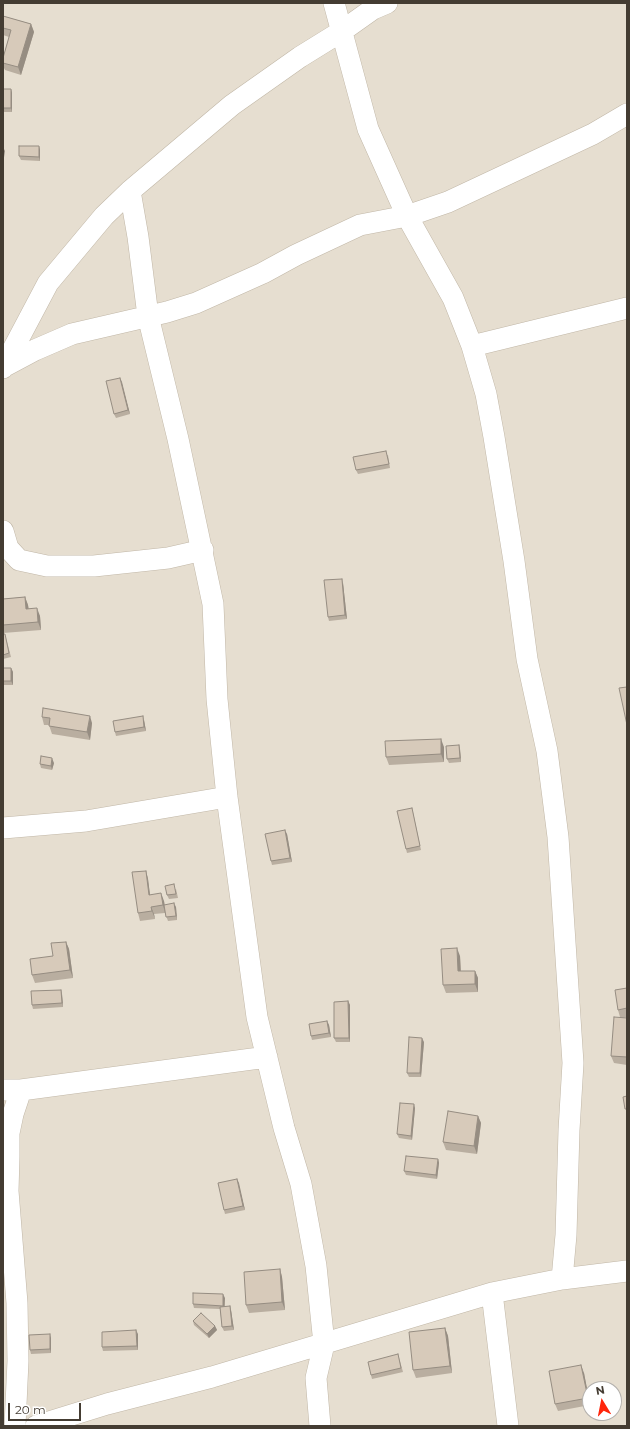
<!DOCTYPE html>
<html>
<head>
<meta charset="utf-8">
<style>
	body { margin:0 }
	#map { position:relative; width:630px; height:1429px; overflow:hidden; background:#f2ede2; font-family:Montserrat,sans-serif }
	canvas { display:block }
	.frame { position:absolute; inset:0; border:4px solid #443c32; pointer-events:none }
	.north { position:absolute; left:582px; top:1381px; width:40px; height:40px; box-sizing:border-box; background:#fff; border:1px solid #b4b1ad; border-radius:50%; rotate:350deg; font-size:11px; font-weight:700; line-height:16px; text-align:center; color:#443c32 }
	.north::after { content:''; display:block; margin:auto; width:14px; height:18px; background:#ff260c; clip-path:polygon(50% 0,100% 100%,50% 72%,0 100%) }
	.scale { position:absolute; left:8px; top:1403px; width:73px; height:18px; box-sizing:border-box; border:2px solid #443c32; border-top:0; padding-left:5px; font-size:12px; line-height:14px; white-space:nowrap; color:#443c32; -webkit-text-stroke:3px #fff; paint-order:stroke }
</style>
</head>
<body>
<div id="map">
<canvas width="630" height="1429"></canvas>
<div class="frame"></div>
<div class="north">N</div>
<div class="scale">20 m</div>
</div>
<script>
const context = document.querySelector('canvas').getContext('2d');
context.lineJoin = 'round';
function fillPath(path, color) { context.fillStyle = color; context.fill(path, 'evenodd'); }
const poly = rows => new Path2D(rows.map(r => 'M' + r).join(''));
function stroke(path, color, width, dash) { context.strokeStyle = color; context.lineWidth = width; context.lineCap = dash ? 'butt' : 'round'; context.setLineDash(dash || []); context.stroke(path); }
fillPath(poly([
	[3,3,627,3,627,1426,3,1426],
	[590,1389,614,1389,614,1413,590,1413]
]), '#e6ded0');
const minor = poly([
	[334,3,368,129,407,216,453,298,472,346,486,394,494,437,514,561,527,659,547,751,558,837,573,1063,569,1130,566,1235,562,1279],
	[130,191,138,237,148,316,178,439,213,604,217,699,227,797,257,1017,284,1128,301,1184,316,1266,324,1344,316,1378,320,1426],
	[472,346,627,308],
	[5,366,35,350,72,334,167,312,196,303,263,273,296,255,360,225,407,216,448,202,593,134,627,114],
	[3,368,48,283,104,216,130,191,232,105,300,57,342,31,373,9,387,3],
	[3,531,8,548,19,560,47,566,94,566,168,558,203,550],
	[3,828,86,821,227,797],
	[3,1090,21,1090,267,1057],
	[492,1293,508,1426],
	[15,1426,18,1361,17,1303,8,1191,9,1157,9,1133,13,1114,21,1090],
	[36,1426,107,1404,212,1377,492,1293,562,1279,627,1271]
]);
stroke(minor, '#c1b7a7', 22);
stroke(minor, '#fff', 21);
fillPath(poly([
	[3,16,31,24,34,32,21,75,5,70,3,66,3,58,9,37,3,35],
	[3,89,11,89,12,93,12,112,3,112],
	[39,146,40,150,40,161,21,160,19,156],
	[120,378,130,414,116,418,114,414],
	[388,455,390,468,358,474,356,470],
	[343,583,347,619,329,621,328,617],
	[25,597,28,605,29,609,40,616,41,630,3,633,3,599],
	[3,634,6,638,11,657,3,659],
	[3,668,11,668,13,672,13,685,3,685],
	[42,717,92,723,90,740,52,734,49,725,44,725],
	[144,720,146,731,116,736,115,732],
	[459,745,460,749,461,762,449,763,447,759],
	[444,747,444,762,389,765,386,757],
	[54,763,52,770,41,768,40,764],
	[412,808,413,812,421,850,407,853,406,849],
	[287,834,292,862,272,865,271,861],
	[146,871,148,879,150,895,164,901,165,905,176,907,177,920,168,921,165,913,154,914,155,919,140,921,138,913],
	[176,889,178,898,169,899,167,895],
	[66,942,69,949,73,978,35,983,32,975,53,956],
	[460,956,461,971,475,971,478,978,478,992,446,993,443,985],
	[627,988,627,1017,623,1017,627,1018,627,1065,614,1063,611,1056,620,1017,618,1010],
	[61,990,62,994,63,1007,33,1009,32,1005],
	[348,1001,350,1005,350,1042,336,1042,334,1038],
	[327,1021,329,1025,331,1037,312,1040,311,1036],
	[424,1042,421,1077,409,1077,407,1073],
	[415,1108,412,1140,399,1138,397,1134],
	[478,1116,481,1123,477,1154,446,1150,443,1142],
	[438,1159,439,1163,437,1179,406,1175,404,1171],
	[237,1179,245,1210,225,1214,224,1210],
	[280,1269,282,1277,285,1310,249,1313,246,1305],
	[225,1298,225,1307,230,1306,231,1310,234,1330,224,1331,222,1327,220,1309,194,1308,193,1304],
	[193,1321,215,1326,217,1330,209,1338,194,1325],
	[445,1328,448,1336,452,1373,416,1378,413,1370],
	[138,1334,138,1350,103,1351,102,1347],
	[51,1338,51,1353,31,1354,30,1350],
	[398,1354,403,1372,372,1379,371,1375],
	[584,1373,590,1405,558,1411,555,1404]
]), '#b9aea0');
fillPath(poly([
	[31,24,34,32,21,75,18,67],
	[11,89,12,93,12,112,11,108],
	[39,146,40,150,40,161,39,157],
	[3,147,5,151,3,164],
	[120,378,122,382,130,414,128,410],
	[342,579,343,583,347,619,345,615],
	[25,597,28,605,29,617,26,609],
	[37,608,40,616,41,630,38,622],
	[11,668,13,672,13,685,11,681],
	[90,716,92,723,90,740,87,732],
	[143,716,144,720,146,731,144,727],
	[441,739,444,747,444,762,441,754],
	[459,745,460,749,461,762,460,758],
	[52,758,54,763,52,770,51,766],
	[285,830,287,834,292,862,290,858],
	[146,871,148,879,151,903,149,895],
	[161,893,164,901,165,913,163,905],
	[174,903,176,907,177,920,176,916],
	[151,907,154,914,155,919,152,911],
	[66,942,69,949,73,978,70,970],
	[457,948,460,956,461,979,458,971],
	[475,971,478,978,478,992,475,984],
	[61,990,62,994,63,1007,62,1003],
	[348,1001,350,1005,350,1042,349,1038],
	[327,1021,329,1025,331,1037,329,1033],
	[422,1038,424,1042,421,1077,420,1073],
	[414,1104,415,1108,412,1140,411,1136],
	[478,1116,481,1123,477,1154,474,1146],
	[438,1159,439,1163,437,1179,436,1175],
	[237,1179,239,1183,245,1210,243,1206],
	[280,1269,282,1277,285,1310,282,1302],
	[223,1294,225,1298,224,1310,223,1306],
	[230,1306,231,1310,234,1330,232,1326],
	[215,1326,217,1330,209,1338,207,1334],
	[445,1328,448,1336,452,1373,450,1366],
	[136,1330,138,1334,138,1350,137,1346],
	[50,1334,51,1338,51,1353,50,1349],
	[581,1365,584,1373,590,1404,588,1398]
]), '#968d82');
const building = poly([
	[3,16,31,24,18,67,3,63,3,58,11,30,3,28,3,16],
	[3,89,11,89,11,108,3,108,3,89],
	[19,146,39,146,39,157,19,156,19,146],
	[120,378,128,410,114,414,106,381,120,378],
	[386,451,389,464,356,470,353,457,386,451],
	[342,579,345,615,328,617,324,580,342,579],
	[25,597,26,609,37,608,38,622,3,625,3,599,25,597],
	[3,634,5,634,9,653,3,655,3,634],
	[3,668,11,668,11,681,3,681,3,668],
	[627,687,627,725,619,688,627,687],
	[43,708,90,716,87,732,49,726,50,718,42,717,43,708],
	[143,716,144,727,115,732,113,721,143,716],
	[441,739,441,754,386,757,385,741,441,739],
	[459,745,460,758,447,759,446,746,459,745],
	[41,756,52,758,51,766,40,764,41,756],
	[412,808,420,846,406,849,397,811,412,808],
	[285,830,290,858,271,861,265,834,285,830],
	[146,871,149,895,161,893,163,905,151,907,152,911,138,913,132,872,146,871],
	[174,884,176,894,167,895,165,886,174,884],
	[174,903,176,916,166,917,164,905,174,903],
	[66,942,70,970,32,975,30,959,53,956,51,943,66,942],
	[457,948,458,971,475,971,475,984,443,985,441,949,457,948],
	[627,988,627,1008,618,1010,615,990,627,988],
	[61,990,62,1003,32,1005,31,991,61,990],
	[348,1001,349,1038,334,1038,334,1002,348,1001],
	[614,1017,627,1018,627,1057,611,1056,614,1017],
	[327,1021,329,1033,311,1036,309,1024,327,1021],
	[409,1037,422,1038,420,1073,407,1073,409,1037],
	[627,1096,627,1109,625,1109,623,1097,627,1096],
	[400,1103,414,1104,411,1136,397,1134,400,1103],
	[448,1111,478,1116,474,1146,443,1142,448,1111],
	[406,1156,438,1159,436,1175,404,1171,406,1156],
	[237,1179,243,1206,224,1210,218,1183,237,1179],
	[280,1269,282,1302,246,1305,244,1272,280,1269],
	[193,1293,223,1294,223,1306,193,1304,193,1293],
	[230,1306,232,1326,222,1327,220,1307,230,1306],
	[201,1313,215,1326,207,1334,193,1321,201,1313],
	[445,1328,450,1366,413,1370,409,1332,445,1328],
	[136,1330,137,1346,102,1347,102,1332,136,1330],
	[50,1334,50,1349,30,1350,29,1335,50,1334],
	[398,1354,401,1368,371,1375,368,1362,398,1354],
	[581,1365,588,1398,555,1404,549,1371,581,1365]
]);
fillPath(building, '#d7caba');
stroke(building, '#968d82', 1);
</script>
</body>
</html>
